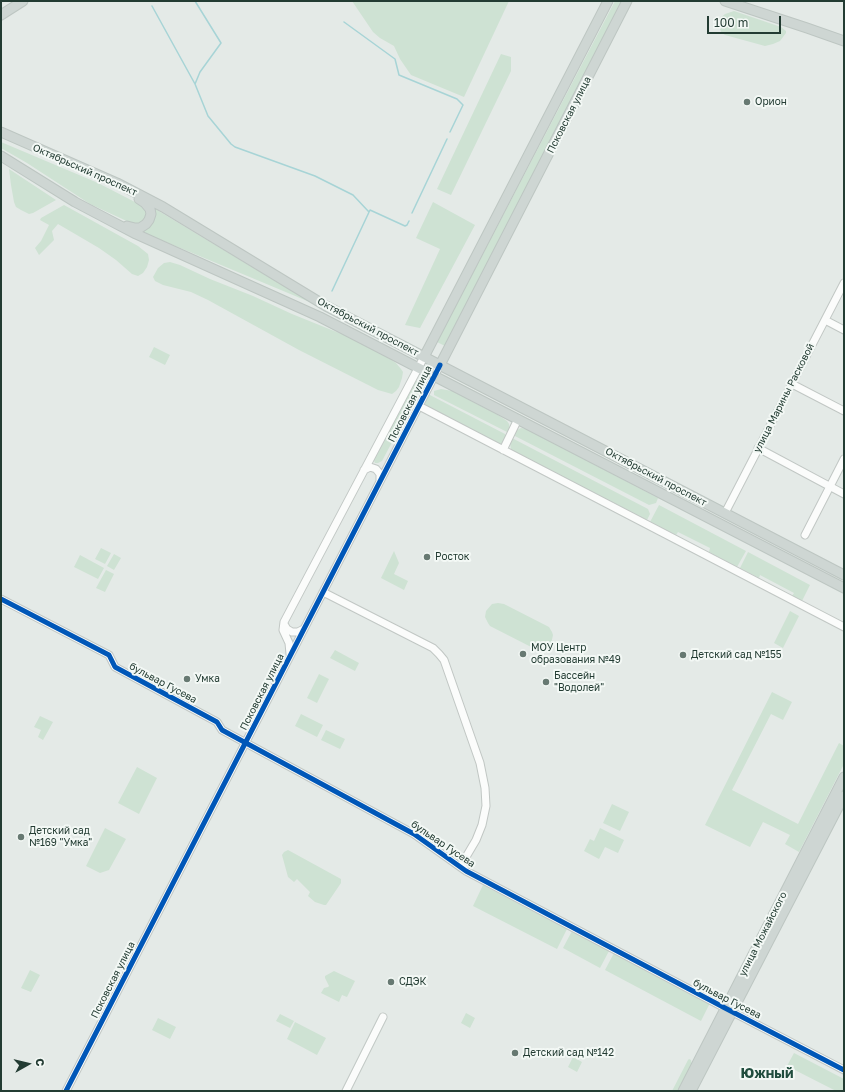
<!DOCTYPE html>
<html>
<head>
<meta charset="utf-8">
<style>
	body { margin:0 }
	#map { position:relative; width:845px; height:1092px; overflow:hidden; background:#e4eae7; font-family:"Golos Text",sans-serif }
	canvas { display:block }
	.frame { position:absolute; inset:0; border:2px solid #233c33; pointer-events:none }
	.north { position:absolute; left:8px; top:1044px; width:40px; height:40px; -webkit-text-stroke:3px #f3f8f5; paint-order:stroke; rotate:82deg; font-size:11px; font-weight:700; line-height:16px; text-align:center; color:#233c33 }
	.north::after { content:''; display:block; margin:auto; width:14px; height:18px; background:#233c33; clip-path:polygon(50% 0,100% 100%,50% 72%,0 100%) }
	.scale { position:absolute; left:707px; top:16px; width:74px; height:18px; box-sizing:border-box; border:2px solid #233c33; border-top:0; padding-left:5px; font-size:12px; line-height:14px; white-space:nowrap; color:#233c33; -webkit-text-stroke:3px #f3f8f5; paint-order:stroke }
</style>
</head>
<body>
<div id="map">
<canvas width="845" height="1092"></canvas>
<div class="frame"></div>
<div class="north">С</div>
<div class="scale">100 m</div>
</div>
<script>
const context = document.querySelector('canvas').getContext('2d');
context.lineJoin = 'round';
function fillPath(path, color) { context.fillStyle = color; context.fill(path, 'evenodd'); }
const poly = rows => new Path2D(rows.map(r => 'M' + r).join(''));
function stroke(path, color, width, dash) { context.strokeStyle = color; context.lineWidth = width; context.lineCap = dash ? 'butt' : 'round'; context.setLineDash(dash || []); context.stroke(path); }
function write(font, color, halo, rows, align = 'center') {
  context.font = font + ' "Golos Text",sans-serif'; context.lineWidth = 4; context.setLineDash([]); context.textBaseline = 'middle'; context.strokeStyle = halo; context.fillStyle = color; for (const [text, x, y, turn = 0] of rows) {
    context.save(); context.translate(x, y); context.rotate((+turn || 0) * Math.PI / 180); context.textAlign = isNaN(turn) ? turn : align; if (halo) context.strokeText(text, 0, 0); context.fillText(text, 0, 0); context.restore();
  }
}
fillPath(poly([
	[352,1,509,1,464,97,411,75,400,59,394,46,380,38,373,32],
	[615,1,624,1,445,346,437,342],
	[734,11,781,27,786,31,786,33,780,41,773,44,765,46,725,35,721,32,718,23,719,19,725,14],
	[501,54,511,57,511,71,451,195,437,189],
	[1,142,98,183,133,201,144,207,147,212,147,217,139,225,133,224,90,204,27,163,1,148],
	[9,169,56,200,33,213,29,214,21,210,16,207,14,202,11,185],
	[433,202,475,225,420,328,405,325,440,249,416,238],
	[64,205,138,246,148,254,149,260,147,267,143,273,138,276,132,274,116,260,99,248,58,224,52,231,54,240,39,255,35,248,41,241,49,225,40,220,41,218],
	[152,207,312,303,142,232,152,224,154,218],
	[170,262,180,265,210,279,253,296,292,314,349,337,384,355,396,363,401,369,403,372,402,378,399,387,396,391,392,394,378,390,299,350,208,300,191,292,163,285,155,281,153,277,158,268,164,263],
	[154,347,170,355,165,365,149,357],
	[415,380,423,384,382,461,378,463,375,463,373,459],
	[441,389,452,391,498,415,507,421,509,424,510,429,509,433,434,395,434,391],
	[428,394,505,434,506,437,503,443,500,444,425,406,424,401],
	[521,428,527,429,658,498,656,503,649,505,513,435,517,430],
	[512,438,648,509,650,514,647,520,515,452,511,449,510,444],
	[659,505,746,551,737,567,709,552,710,548,678,532,676,535,650,522],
	[101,548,111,553,105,564,95,559],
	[394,551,399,563,394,574,408,581,404,590,381,578],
	[748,552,810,585,802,601,792,596,794,593,760,575,759,578,740,568],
	[114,554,121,558,114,570,107,566],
	[80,555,104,568,98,579,74,567],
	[106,570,114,574,105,592,96,588],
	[498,603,504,604,549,627,552,632,553,635,551,644,546,649,540,650,537,650,490,626,488,623,485,617,486,611,492,604],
	[790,611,799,616,783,648,774,643],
	[335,650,359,663,355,671,330,658],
	[319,674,329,679,317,703,307,698],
	[772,692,792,702,783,720,771,714,732,790,798,824,839,743,844,746,844,764,799,852,785,844,790,835,763,822,750,847,705,825],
	[301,714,323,725,317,737,295,726],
	[40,716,53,722,43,740,38,737,41,730,34,727],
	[326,730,345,739,340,749,321,740],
	[137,767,157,778,139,814,118,803],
	[612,804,629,812,620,831,603,823],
	[105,828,126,839,109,870,100,873,86,866],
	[600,828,624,840,618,853,605,847,599,859,584,851,590,839,594,841],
	[288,850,341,879,341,883,326,905,324,905,315,902,308,896,310,892,297,879,294,882,288,877,282,855,284,852],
	[483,885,567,929,557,949,473,906],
	[572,931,609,951,600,968,563,948],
	[614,953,710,1003,701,1021,605,970],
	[30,970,40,975,31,992,21,988],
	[334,971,355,981,347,997,342,995,339,1002,321,993,324,988,328,987,329,986,325,978,325,976],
	[466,1013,475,1018,470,1028,461,1023],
	[280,1014,294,1021,290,1028,276,1021],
	[158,1018,176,1027,170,1039,152,1030],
	[295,1022,326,1038,317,1055,287,1039],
	[794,1053,844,1079,844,1091,836,1091,787,1066],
	[573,1057,582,1062,577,1072,568,1067],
	[689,1059,691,1060,692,1064,677,1091,672,1091,688,1060]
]), '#cee2d3');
stroke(poly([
	[152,6,195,84,208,116,231,144,235,147,315,176,353,195,369,212],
	[344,22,395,59,399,75,457,99,463,105,450,132],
	[195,84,200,72,221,43,195,1],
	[412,213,447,139],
	[332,291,370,210,405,226,407,225,409,221]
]), '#a7d4d6', 1.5);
const minor = poly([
	[825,320,844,330],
	[792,384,844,411],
	[419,406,844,627],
	[758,448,844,494],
	[503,450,518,419],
	[364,470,370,467,376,469,380,474,380,481],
	[725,513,844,283],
	[805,535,844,459],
	[323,592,433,648,439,654,444,660,480,763,485,788,486,806,482,825,476,840,463,862,463,867,466,871],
	[1,599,109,655,115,667,217,722,222,730,414,834,466,871,725,1008,844,1070],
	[284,624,287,629,292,632,298,632,304,629],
	[290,654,289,643,283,630,284,622,424,357],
	[66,1091,440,365],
	[346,1091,383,1017]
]);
const major = poly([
	[725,1,807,28,844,41],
	[1,15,23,1],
	[1,132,117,183,163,207,326,306,844,575],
	[1,156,75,202,111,221,136,234,320,317,844,588],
	[127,226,135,228,140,228,146,224,149,220,151,214,150,209,145,203,139,199],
	[424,357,608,1],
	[440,365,627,1],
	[683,1091,844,777],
	[691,1091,844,796]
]);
stroke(minor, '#c1c7c4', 9);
stroke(major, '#bdc6c2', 11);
stroke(minor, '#fbfcfb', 7);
stroke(major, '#ced6d3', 9);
stroke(poly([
	[1,599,109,655,115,667,217,722,222,730,414,834,466,871,725,1008,844,1070],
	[66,1091,440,365]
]), '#0057b8', 5);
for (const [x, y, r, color] of [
	[747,102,4,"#677972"],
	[427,557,4,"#677972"],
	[523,654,4,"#677972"],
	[683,655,4,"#677972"],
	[187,679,4,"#677972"],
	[546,682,4,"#677972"],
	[21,837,4,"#677972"],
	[391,982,4,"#677972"],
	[515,1053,4,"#677972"]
]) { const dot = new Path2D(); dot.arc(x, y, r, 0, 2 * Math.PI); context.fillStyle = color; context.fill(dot); stroke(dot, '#f3f8f5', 1.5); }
write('10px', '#233c33', '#f3f8f5', [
	["Орион",755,102],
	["Росток",435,557],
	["МОУ Центр",531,648],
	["образования №49",531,660],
	["Детский сад №155",691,655],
	["Бассейн",554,676],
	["\"Водолей\"",554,688],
	["Умка",195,679],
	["Детский сад",29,831],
	["№169 \"Умка\"",29,843],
	["СДЭК",399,982],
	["Детский сад №142",523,1053]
], 'left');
write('10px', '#233c33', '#f3f8f5', [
	["Псковская улица",569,115,-63],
	["Октябрьский проспект",85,170,24],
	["Октябрьский проспект",368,327,28],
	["улица Марины Расковой",784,398,-63],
	["Псковская улица",410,404,-63],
	["Октябрьский проспект",656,477,28],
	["бульвар Гусева",163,683,28],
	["Псковская улица",262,692,-63],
	["бульвар Гусева",443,844,34],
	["улица Можайского",763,934,-63],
	["Псковская улица",113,980,-63],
	["бульвар Гусева",727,999,27]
]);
write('bold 14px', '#204d3e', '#f3f8f5', [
	["Южный",767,1074]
]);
</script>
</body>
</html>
